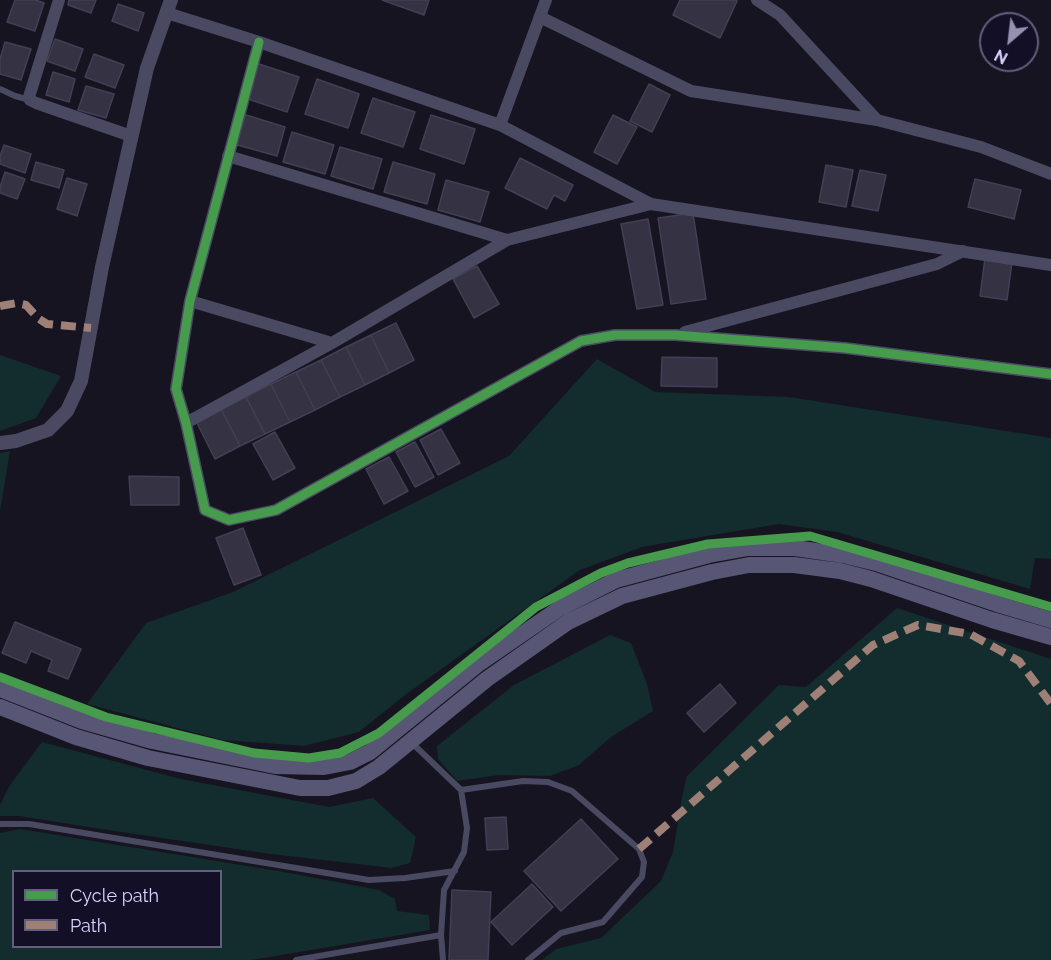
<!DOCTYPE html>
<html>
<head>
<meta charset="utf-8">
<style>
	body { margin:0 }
	#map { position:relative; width:1051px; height:960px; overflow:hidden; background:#161421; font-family:Raleway,sans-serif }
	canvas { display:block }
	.legend { position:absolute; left:12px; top:870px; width:210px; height:78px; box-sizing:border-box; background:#130f26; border:2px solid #625e7d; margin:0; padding:8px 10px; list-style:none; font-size:18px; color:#d9d4ff }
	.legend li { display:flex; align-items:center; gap:12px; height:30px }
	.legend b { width:30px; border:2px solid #625e7d }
	.north { position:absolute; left:979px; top:12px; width:60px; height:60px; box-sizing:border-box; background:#130f26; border:2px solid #625e7d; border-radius:50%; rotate:208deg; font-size:16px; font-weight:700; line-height:24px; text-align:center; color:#d9d4ff }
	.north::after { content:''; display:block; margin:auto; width:21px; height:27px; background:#9591b1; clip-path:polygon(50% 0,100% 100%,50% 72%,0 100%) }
</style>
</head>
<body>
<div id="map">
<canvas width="1051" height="960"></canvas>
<ul class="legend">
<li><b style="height:8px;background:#469c4c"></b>Cycle path</li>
<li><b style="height:8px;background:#9e8076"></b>Path</li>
</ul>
<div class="north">N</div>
</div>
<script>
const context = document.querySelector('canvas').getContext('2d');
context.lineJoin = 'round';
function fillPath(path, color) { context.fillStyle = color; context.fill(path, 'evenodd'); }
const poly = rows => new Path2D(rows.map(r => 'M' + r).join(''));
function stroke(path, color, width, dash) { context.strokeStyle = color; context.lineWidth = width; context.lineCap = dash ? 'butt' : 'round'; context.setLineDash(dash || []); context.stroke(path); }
fillPath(poly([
	[0,355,61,376,36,418,0,431],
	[597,359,655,392,789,397,1051,438,1051,559,1035,558,1030,589,837,532,779,524,642,547,580,570,405,695,359,732,304,746,222,740,87,704,146,623,233,592,509,456],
	[10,451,0,511,0,453],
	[897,608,1051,659,1051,960,542,960,556,949,601,938,661,881,673,852,682,797,687,776,779,685,806,687],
	[610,635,631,643,647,684,653,711,611,737,579,765,550,776,499,775,457,781,438,759,437,746,514,685],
	[42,742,181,779,329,807,373,798,416,837,410,863,392,868,271,854,101,829,19,816,0,816,0,805,10,785],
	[20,829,284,872,379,890,395,899,397,911,429,915,430,930,252,960,0,960,0,833],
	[14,872,220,872,220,946,14,946]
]), '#132c2d');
const building = poly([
	[15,0,36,0,44,3,35,31,7,22,15,0],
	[69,0,96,0,91,13,68,5,69,0],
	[382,0,429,0,424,15,382,0],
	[680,0,736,0,737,1,720,38,673,15,680,0],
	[118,4,144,13,138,31,112,21,118,4],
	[55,39,83,49,75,71,47,61,55,39],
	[5,42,31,49,21,80,0,74,0,59,5,42],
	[94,54,124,65,115,88,85,77,94,54],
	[256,63,299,77,287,112,245,98,256,63],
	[53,72,75,79,69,102,46,95,53,72],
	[317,79,359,94,348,128,305,114,317,79],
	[649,84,670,95,652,132,630,121,649,84],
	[86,86,114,94,106,118,78,110,86,86],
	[373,98,415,112,403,147,361,133,373,98],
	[243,114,285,127,277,156,234,144,243,114],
	[431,115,475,129,464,164,420,149,431,115],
	[613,115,637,127,617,164,594,152,613,115],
	[292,132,334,145,325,174,283,162,292,132],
	[4,145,31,154,25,173,0,164,0,156,4,145],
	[340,147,382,159,373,189,331,176,340,147],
	[520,158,573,185,565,201,554,195,547,209,505,188,520,158],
	[36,162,64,170,59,188,31,180,36,162],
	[393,162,435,174,427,204,384,192,393,162],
	[826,165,853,170,846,207,819,202,826,165],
	[860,170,886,175,878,211,852,206,860,170],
	[5,172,25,179,17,199,0,193,0,187,5,172],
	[67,178,87,184,77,216,57,209,67,178],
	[975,179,1021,190,1014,219,968,207,975,179],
	[446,180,489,192,480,222,438,210,446,180],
	[693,213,706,299,671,304,658,218,693,213],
	[648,219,663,305,637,309,621,224,648,219],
	[985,258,1012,262,1007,300,980,296,985,258],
	[477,266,499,304,474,318,453,279,477,266],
	[396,323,414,360,389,373,371,335,396,323],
	[371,335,389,373,365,385,346,347,371,335],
	[346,347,365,385,340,397,321,360,346,347],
	[662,357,717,358,717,387,661,386,662,357],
	[321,360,340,397,315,410,296,372,321,360],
	[296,372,315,410,290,422,271,384,296,372],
	[271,384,290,422,265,434,246,397,271,384],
	[246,397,265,434,240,446,221,409,246,397],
	[221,409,240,446,215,459,196,421,221,409],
	[441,429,460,463,438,475,420,440,441,429],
	[275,432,295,468,273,480,253,444,275,432],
	[415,442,434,477,415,487,396,452,415,442],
	[389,457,408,491,384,504,366,469,389,457],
	[129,476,179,477,179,505,131,505,129,476],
	[243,528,261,575,234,585,216,538,243,528],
	[15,622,81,649,68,679,48,671,52,660,31,651,26,663,2,653,15,622],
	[720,684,736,703,704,732,687,713,720,684],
	[506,817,508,849,487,850,485,818,506,817],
	[581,819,618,859,561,911,524,871,581,819],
	[532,884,553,907,512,945,491,922,532,884],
	[452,890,491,892,488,960,449,960,452,890]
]);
fillPath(building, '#343243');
stroke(building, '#433f54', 1.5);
stroke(poly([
	[0,89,15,96,30,100],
	[411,742,461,790,467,828,464,852,444,890,441,935,443,960],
	[461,790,523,781,548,782,572,791,639,849,644,862,642,877,603,922,561,933,528,960],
	[0,824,29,824,369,880,405,878,455,871],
	[296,960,441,935]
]), '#4a4962', 6);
stroke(poly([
	[59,0,29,97,30,100,36,103,131,136],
	[757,0,780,15,877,120],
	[167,13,259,42,500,125,651,204,1051,265],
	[540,17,691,91,877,120,981,147,1051,174],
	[259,42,190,301,176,389,186,423,205,510,229,520,276,510,581,341,615,335,675,335,845,348,1051,374],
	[500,125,546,0],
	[228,156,507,240],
	[190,301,332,343],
	[685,332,937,264,963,251],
	[186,423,332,343,507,240,651,204]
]), '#4a4962', 12);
stroke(poly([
	[0,443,16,441,48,430,67,411,81,381,102,267,147,68,171,0]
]), '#4a4962', 14);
stroke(poly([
	[0,689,82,721,152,741,275,766,324,767,350,762,370,752,477,665,560,608,616,580,709,555,748,548,795,548,843,555,876,563,997,604,1051,620],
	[0,707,76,737,148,758,300,788,328,788,356,781,379,767,487,679,568,622,622,596,712,572,749,565,794,565,840,571,871,579,992,620,1051,637]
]), '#575674', 16);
stroke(poly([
	[0,306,17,303,26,305,39,319,47,324,91,328],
	[639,849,873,645,918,625,970,634,1019,661,1051,704]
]), '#9e8076', 8, [15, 8]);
stroke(poly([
	[259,42,190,301,176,389,186,423,205,510,229,520,276,510,581,341,615,335,675,335,845,348,1051,374],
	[0,677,106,717,254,753,309,758,340,753,379,733,536,607,601,573,628,563,708,544,810,536,1051,607]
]), '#469c4c', 9);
</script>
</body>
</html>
